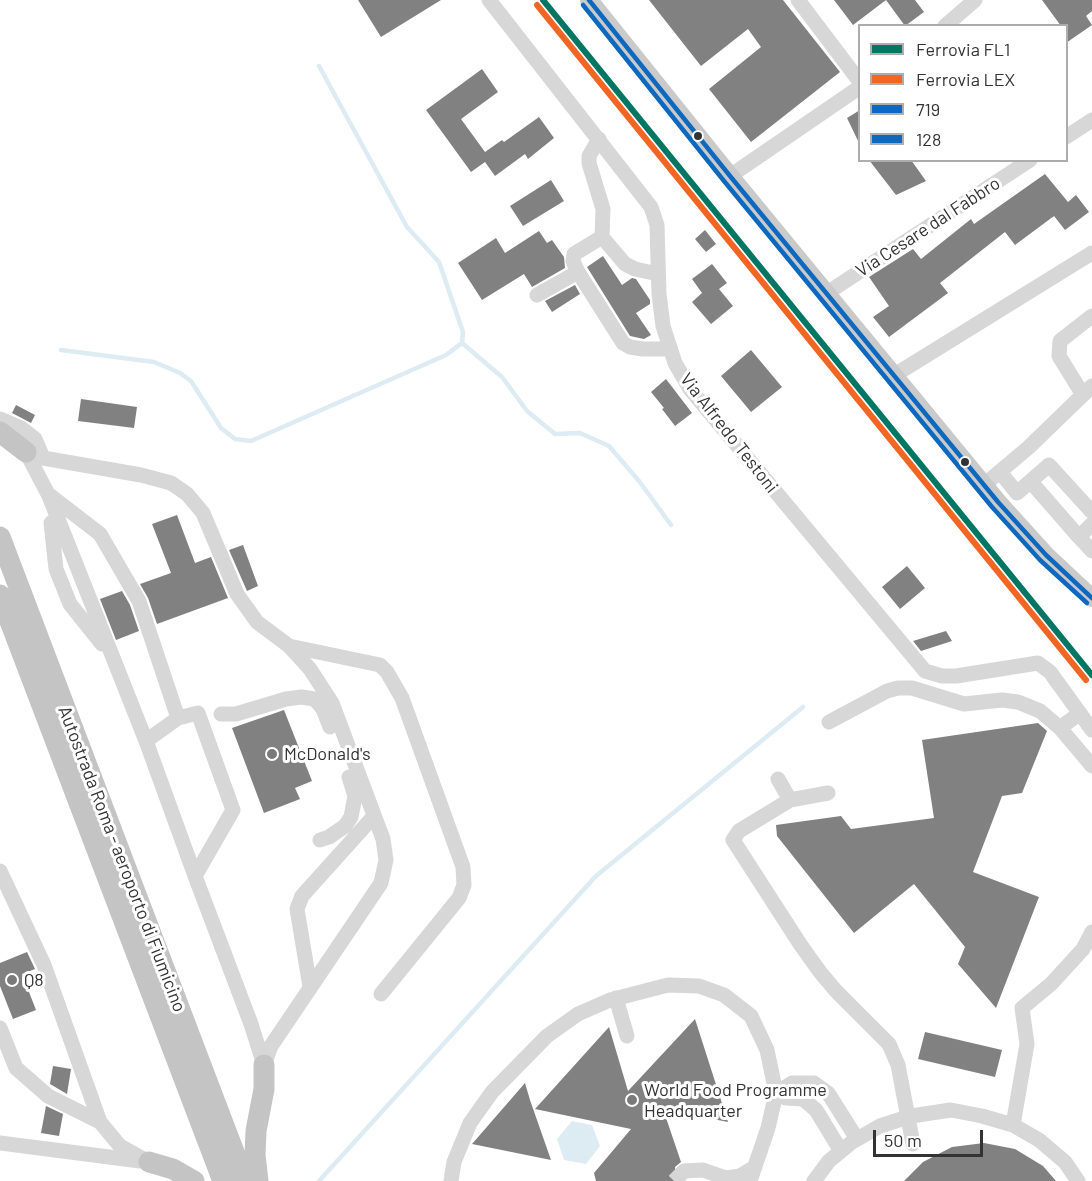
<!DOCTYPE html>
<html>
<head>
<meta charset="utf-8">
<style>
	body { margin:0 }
	#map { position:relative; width:1092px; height:1181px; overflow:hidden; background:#fff; font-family:Barlow,sans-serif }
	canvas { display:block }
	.legend { position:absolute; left:858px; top:24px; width:210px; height:138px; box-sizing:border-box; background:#fff; border:2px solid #adadad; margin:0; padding:8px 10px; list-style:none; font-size:18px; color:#333 }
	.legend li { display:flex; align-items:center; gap:12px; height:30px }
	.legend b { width:30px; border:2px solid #adadad }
	.scale { position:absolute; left:873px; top:1130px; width:110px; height:27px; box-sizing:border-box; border:3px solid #333; border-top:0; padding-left:8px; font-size:18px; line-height:21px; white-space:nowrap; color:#333; -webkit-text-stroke:4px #fff; paint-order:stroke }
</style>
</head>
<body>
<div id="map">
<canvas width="1092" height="1181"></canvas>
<ul class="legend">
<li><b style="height:8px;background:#007663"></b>Ferrovia FL1</li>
<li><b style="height:8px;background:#f26522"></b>Ferrovia LEX</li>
<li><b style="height:8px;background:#0c69bf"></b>719</li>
<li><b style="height:8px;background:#0c69bf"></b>128</li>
</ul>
<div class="scale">50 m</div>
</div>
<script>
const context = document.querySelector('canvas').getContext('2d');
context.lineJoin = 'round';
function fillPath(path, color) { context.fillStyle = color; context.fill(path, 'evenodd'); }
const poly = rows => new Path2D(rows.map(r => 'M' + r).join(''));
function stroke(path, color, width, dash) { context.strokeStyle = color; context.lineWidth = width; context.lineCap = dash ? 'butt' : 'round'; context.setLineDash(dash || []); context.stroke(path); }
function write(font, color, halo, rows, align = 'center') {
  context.font = font + ' Barlow,sans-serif'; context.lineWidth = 6; context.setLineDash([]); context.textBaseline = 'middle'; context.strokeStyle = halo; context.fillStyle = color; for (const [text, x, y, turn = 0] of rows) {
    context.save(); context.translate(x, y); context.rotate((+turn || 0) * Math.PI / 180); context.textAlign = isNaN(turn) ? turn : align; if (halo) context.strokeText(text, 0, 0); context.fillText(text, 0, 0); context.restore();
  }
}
fillPath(poly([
	[572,1121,592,1125,600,1146,586,1164,564,1160,557,1139]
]), '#ddebf3');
stroke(poly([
	[462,343,502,377,527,411,555,434,580,433,609,446,639,481,671,525],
	[61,350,154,362,180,373,191,381,221,428,235,439,251,441,446,355,462,343,463,332,439,262,407,227,319,66],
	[319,1181,596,876,803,707]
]), '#ddebf3', 4.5);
fillPath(poly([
	[358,0,441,0,381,37],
	[649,0,783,0,840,72,751,142,709,89,761,47,748,29,701,66],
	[834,0,915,0,924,12,905,26,886,0,853,25],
	[1042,0,1092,0,1092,11,1086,16,1092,25,1066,43,1066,26,1061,26],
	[482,69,498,92,461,119,485,152,502,140,504,142,539,117,554,138,528,159,525,154,495,176,485,162,471,172,426,110],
	[860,110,860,145,847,118],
	[869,160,911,160,926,181,896,195],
	[1045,174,1068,202,1076,195,1089,212,1065,230,1054,216,1015,245,1005,232,940,283,948,293,889,337,873,317,889,306,869,277,913,249,921,259,971,219,974,224],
	[551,180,564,201,523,226,510,206],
	[705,230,716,244,706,252,695,239],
	[539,231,547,243,552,240,564,257,565,268,532,287,524,274,482,300,458,263,496,238,505,253],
	[603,256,622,285,632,278,636,279,650,300,650,304,636,313,651,335,644,339,630,336,587,267],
	[712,264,727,283,719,289,733,306,711,324,692,302,702,293,692,279],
	[575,285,580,294,552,312,545,301],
	[751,350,782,387,751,412,721,376],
	[666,379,692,413,675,426,662,409,664,408,651,392],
	[81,399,137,407,134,428,78,421],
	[16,405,35,415,31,423,12,413],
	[177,515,195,563,211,557,228,598,157,624,148,598,140,584,171,573,152,524],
	[243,545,258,586,247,591,229,550],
	[907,566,925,588,900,609,882,587],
	[122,591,130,605,139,631,116,640,100,599],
	[946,631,952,641,921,651,913,641],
	[284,710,312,781,295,788,300,799,264,813,232,728],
	[1038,723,1047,731,1022,793,1002,796,973,872,1039,897,996,1008,958,964,965,947,914,884,854,933,777,836,776,825,841,816,851,829,934,818,922,740],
	[27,952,35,969,22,974,36,1010,13,1019,0,986,0,963],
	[695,1019,728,1122,663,1109,681,1162,675,1167,676,1176,680,1180,687,1181,596,1181,594,1173,631,1129,535,1109,609,1027,628,1091],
	[925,1032,1002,1050,995,1077,918,1059],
	[53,1066,71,1069,67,1094,50,1084],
	[525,1083,530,1100,551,1160,472,1144],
	[46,1106,63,1114,59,1136,41,1133],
	[984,1143,1015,1149,1043,1166,1056,1181,904,1181,923,1162,952,1147]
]), '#818181');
stroke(poly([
	[674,1181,684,1171]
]), '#d6d6d6', 15, [15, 8]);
stroke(poly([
	[489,0,651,207,657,225,659,294,663,326,675,363,690,389,925,671,942,676,956,676,1038,663,1050,672,1092,730],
	[798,0,860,82],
	[945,26,975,0],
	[1066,137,1092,120],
	[599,139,589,156,589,163,603,209,602,237,574,254,573,261,578,272,623,343,630,347,643,349,670,349],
	[730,176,860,87],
	[602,237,625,264,635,269,658,274],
	[827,293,1030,160],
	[537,295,578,272],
	[893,376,1092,253],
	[1083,395,1059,356,1060,341,1092,316],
	[0,419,21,428,35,439,43,458],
	[26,452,43,458,141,475,171,483,187,494,203,513,237,594,257,622,289,646,310,669,332,703,383,839,386,860,381,883,271,1046,264,1065],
	[26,452,48,494,100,534,139,601,178,718],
	[1000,472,1017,493,1049,465,1092,512],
	[1031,482,1079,537,1092,524],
	[984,485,1029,447,1092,386],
	[49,496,146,741],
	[57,518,51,523,56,569,70,604,102,644],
	[1079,537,1092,551],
	[289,646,380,665,387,672,402,698,463,867,464,885,459,898,381,994],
	[221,714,236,714,286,699,302,697,314,699,318,703,323,709,330,727],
	[829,722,887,691,898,688,912,688,964,704,1002,700,1018,702,1040,711,1060,728,1080,713],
	[1060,728,1092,766],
	[778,779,790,800],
	[828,793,790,800,739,831,733,840,800,944,820,972,836,991,889,1044,898,1065,913,1144],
	[320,840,329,837,345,826,351,817,355,796,349,777],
	[0,871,44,965,100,1122,120,1146,149,1162],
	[195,876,233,810,198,713,178,718,146,741,195,876,251,1024,264,1065],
	[310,987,297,909,302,896,374,816],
	[616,998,627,1036],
	[0,1028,16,1068,48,1096,100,1122],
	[1013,1125,1027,1044,1022,1008,1051,984,1083,949,1092,932],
	[0,1143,140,1161],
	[684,1171,703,1170,726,1178,740,1176,755,1167],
	[451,1181,454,1162,470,1123,492,1092,547,1036,578,1014,610,1000,668,985,699,986,724,995,751,1016,767,1050,776,1093,792,1083,814,1083,828,1093,857,1139],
	[750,1181,768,1128,776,1093,786,1098,803,1099,816,1110,841,1151],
	[814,1181,829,1161,852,1142,880,1126,911,1116,951,1110,982,1116,1013,1125,1039,1140,1065,1162,1078,1181]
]), '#d7d7d7', 15);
stroke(poly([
	[589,0,730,176,998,502,1046,555,1092,598]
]), '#cacaca', 18);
stroke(poly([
	[0,432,26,452],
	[0,537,245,1181],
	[0,595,223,1181],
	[149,1162,173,1169,194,1181],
	[258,1181,255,1155,256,1131,264,1089,264,1065]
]), '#c4c4c4', 21);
stroke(poly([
	[589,0,730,176,998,502,1046,555,1092,598]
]), '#0c69bf', 4.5);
stroke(poly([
	[583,5,724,181,992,507,1040,560,1087,603]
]), '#0c69bf', 4.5);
stroke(poly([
	[543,0,1092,675]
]), '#007663', 6);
stroke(poly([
	[537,5,1086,680]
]), '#f26522', 6);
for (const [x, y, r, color] of [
	[698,136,5,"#333"],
	[965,462,5,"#333"],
	[272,754,6,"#7a7a7a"],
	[12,980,6,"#7a7a7a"],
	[632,1100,6,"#7a7a7a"]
]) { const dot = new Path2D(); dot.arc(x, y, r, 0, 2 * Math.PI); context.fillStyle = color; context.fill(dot); stroke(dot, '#fff', 2); }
write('18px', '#333', '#fff', [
	["Via Cesare dal Fabbro",928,227,-33],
	["Via Alfredo Testoni",729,433,52],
	["Autostrada Roma - aeroporto di Fiumicino",122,859,69]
]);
write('18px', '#333', '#fff', [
	["McDonald's",284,754],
	["Q8",24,980],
	["World Food Programme",644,1090],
	["Headquarter",644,1111]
], 'left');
</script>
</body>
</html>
